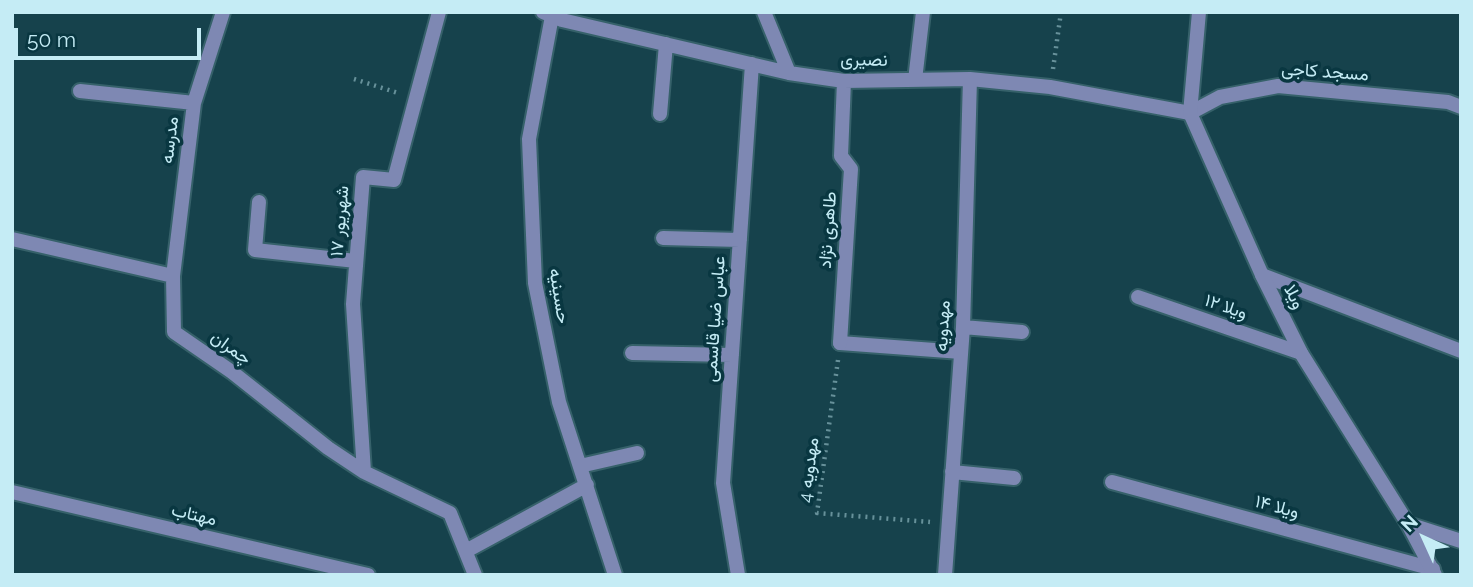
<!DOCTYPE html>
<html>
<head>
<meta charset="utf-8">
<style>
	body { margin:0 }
	#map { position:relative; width:1473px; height:587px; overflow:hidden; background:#16424c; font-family:Raleway,sans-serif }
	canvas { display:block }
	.frame { position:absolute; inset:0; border:14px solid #c5ecf5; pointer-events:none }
	.north { position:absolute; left:1389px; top:503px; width:70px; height:70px; -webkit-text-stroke:5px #093741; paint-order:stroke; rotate:315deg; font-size:19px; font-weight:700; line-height:28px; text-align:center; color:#c5ecf5 }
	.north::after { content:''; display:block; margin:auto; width:24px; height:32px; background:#c5ecf5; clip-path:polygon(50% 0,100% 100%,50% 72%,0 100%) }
	.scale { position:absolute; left:14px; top:28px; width:187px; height:32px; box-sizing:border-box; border:4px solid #c5ecf5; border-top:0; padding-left:9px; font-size:21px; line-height:24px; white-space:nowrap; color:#c5ecf5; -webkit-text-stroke:5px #093741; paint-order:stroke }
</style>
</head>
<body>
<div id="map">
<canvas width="1473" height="587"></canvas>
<div class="frame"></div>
<div class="north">N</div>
<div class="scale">50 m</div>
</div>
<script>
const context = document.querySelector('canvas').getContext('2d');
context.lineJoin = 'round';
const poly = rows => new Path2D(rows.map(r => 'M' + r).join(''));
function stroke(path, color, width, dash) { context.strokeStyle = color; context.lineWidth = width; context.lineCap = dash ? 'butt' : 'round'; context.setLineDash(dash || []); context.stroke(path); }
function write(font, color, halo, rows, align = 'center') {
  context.font = font + ' Raleway,Vazirmatn,sans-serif'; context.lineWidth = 7; context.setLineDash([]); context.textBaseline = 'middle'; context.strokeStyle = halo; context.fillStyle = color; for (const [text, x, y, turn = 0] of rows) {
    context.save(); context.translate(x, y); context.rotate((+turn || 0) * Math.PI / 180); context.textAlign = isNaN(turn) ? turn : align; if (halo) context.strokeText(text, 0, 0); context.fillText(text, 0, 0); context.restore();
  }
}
const service = poly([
	[840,343,961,352]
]);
const minor = poly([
	[543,12,562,20,789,73,844,81,970,79,1050,87,1190,113,1220,97,1278,86,1448,102,1461,107],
	[764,12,789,73],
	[552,16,529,139,535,283,559,402,615,575],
	[915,80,923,12],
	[80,91,194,103],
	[660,114,666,44],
	[259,202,255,250,356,261],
	[663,238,740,240],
	[12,239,173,276,174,332,232,372,328,448,364,472,450,513,475,575],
	[1262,275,1461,351],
	[173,276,194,103,223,12],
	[1138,297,1301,353],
	[963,327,1022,332],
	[840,343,851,169,841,156,844,81],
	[632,353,732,355],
	[580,466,637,453],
	[364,472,353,304,363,177,394,180,439,12],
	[952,472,1014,478],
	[1112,482,1433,569],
	[12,492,368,575],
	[1408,524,1461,541],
	[466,551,587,485],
	[738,575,723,483,752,64],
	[945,575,963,327,970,79]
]);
const tertiary = poly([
	[1199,12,1190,113,1262,275,1301,353,1408,524,1435,575]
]);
stroke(service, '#36616a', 18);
stroke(minor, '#36616a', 18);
stroke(tertiary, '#36616a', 18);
stroke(poly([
	[1053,69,1061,12],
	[354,79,398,93],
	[838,360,817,513,930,522]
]), '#67919a', 4.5, [2, 5]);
stroke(service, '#7e88b3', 14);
stroke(minor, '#7e88b3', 14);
stroke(tertiary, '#7e88b3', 14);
write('18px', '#c5ecf5', '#093741', [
	["نصیری",864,60,1],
	["مسجد کاجی",1325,72,4],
	["مدرسه",170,140,-83],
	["۱۷ شهریور",340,221,-85],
	["طاهری نژاد",828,230,-86],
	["حسینیه",559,296,81],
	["ویلا",1294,297,63],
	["ویلا ۱۲",1226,307,19],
	["عباس ضیا قاسمی",715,319,-86],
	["مهدویه",943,326,-87],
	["چمران",231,348,36],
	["مهدویه 4",809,470,-83],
	["ویلا ۱۴",1277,507,15],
	["مهتاب",194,515,13]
]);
</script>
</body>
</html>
